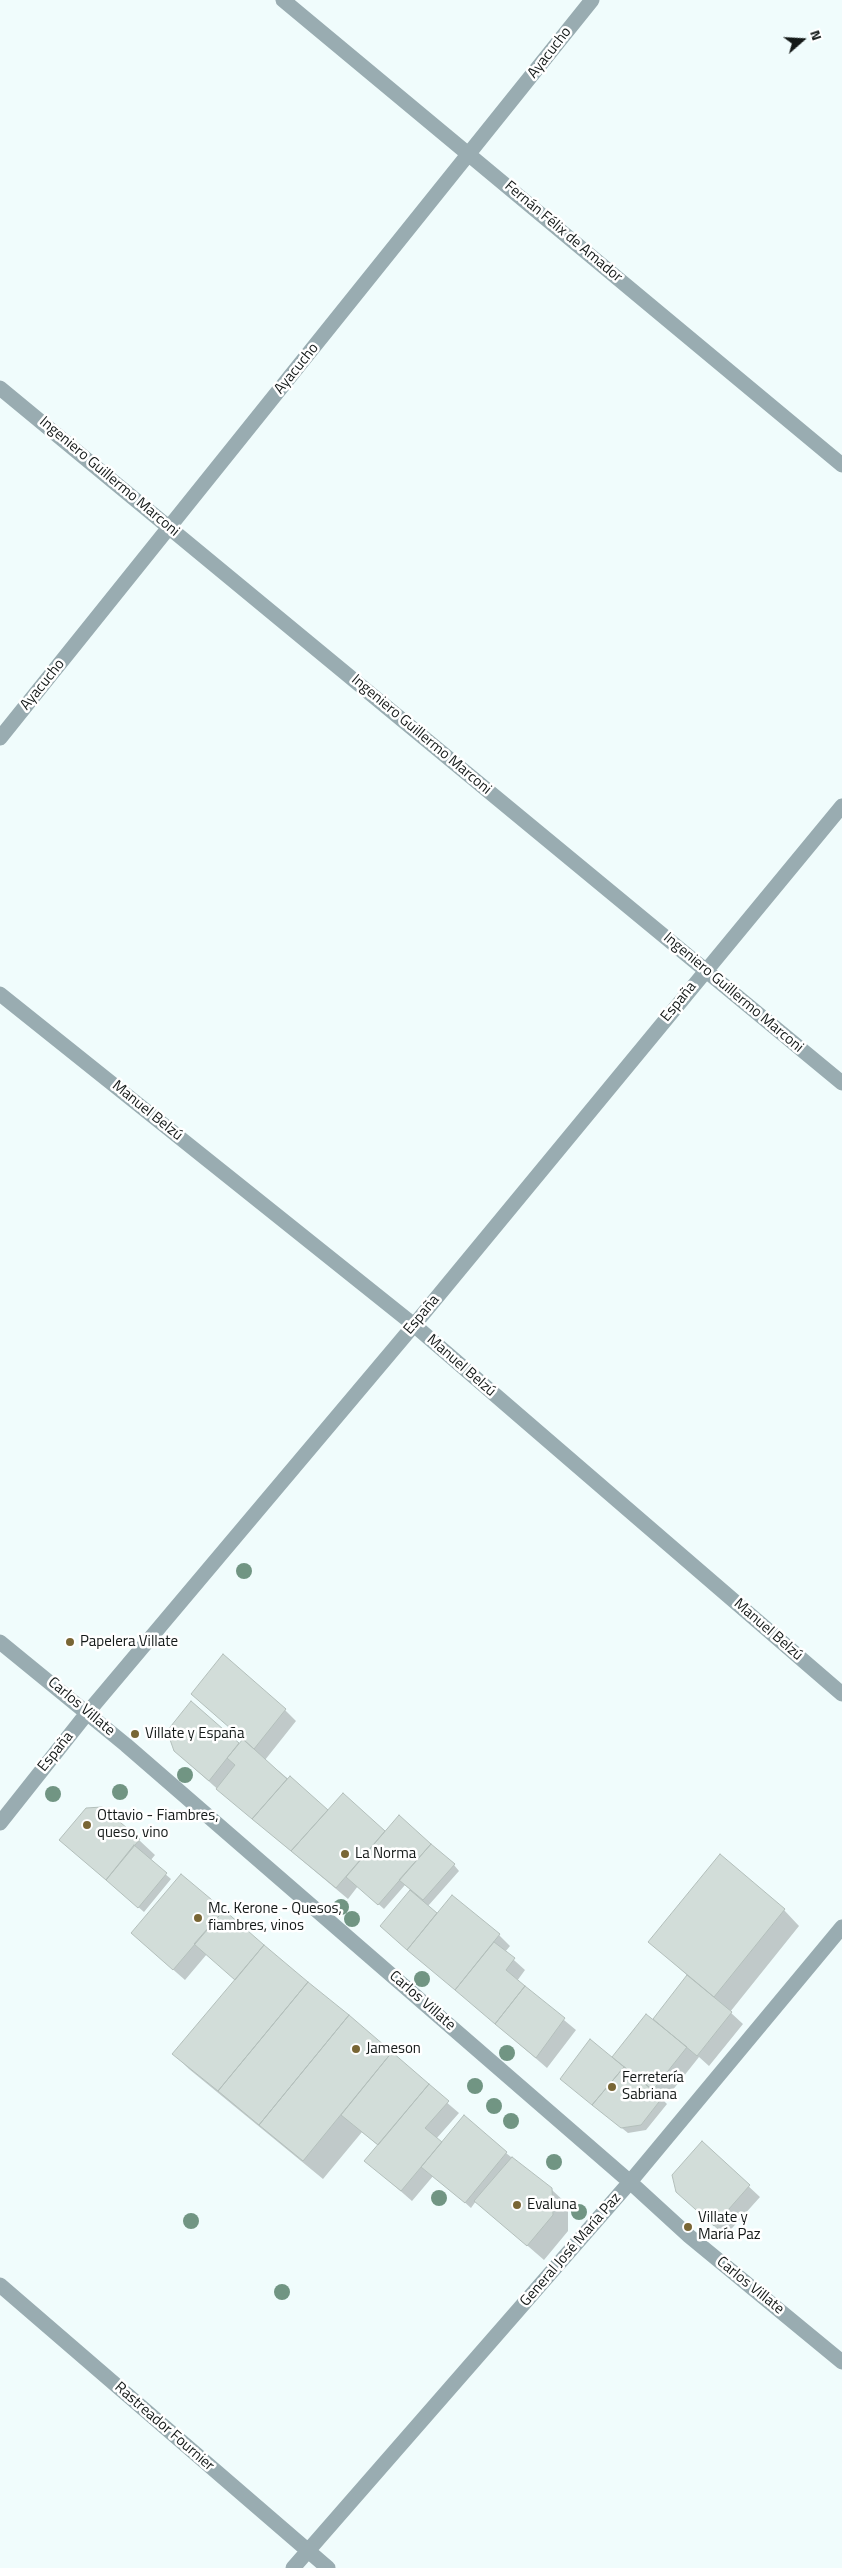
<!DOCTYPE html>
<html>
<head>
<meta charset="utf-8">
<style>
	body { margin:0 }
	#map { position:relative; width:842px; height:2568px; overflow:hidden; background:#f0fcfc; font-family:"Titillium Web",sans-serif }
	canvas { display:block }
	.north { position:absolute; left:777px; top:15px; width:50px; height:50px; -webkit-text-stroke:4px #fff; paint-order:stroke; rotate:71deg; font-size:14px; font-weight:700; line-height:20px; text-align:center; color:#141918 }
	.north::after { content:''; display:block; margin:auto; width:18px; height:22px; background:#141918; clip-path:polygon(50% 0,100% 100%,50% 72%,0 100%) }
</style>
</head>
<body>
<div id="map">
<canvas width="842" height="2568"></canvas>
<div class="north">N</div>
</div>
<script>
const context = document.querySelector('canvas').getContext('2d');
context.lineJoin = 'round';
function fillPath(path, color) { context.fillStyle = color; context.fill(path, 'evenodd'); }
const poly = rows => new Path2D(rows.map(r => 'M' + r).join(''));
function stroke(path, color, width, dash) { context.strokeStyle = color; context.lineWidth = width; context.lineCap = dash ? 'butt' : 'round'; context.setLineDash(dash || []); context.stroke(path); }
function write(font, color, halo, rows, align = 'center') {
  context.font = font + ' "Titillium Web",sans-serif'; context.lineWidth = 5; context.setLineDash([]); context.textBaseline = 'middle'; context.strokeStyle = halo; context.fillStyle = color; for (const [text, x, y, turn = 0] of rows) {
    context.save(); context.translate(x, y); context.rotate((+turn || 0) * Math.PI / 180); context.textAlign = isNaN(turn) ? turn : align; if (halo) context.strokeText(text, 0, 0); context.fillText(text, 0, 0); context.restore();
  }
}
fillPath(poly([
	[191,1703,239,1745,285,1710,296,1721,265,1760,328,1811,343,1795,385,1833,454,1865,459,1871,428,1906,437,1915,499,1935,510,1946,505,1952,525,1970,517,1981,576,2030,547,2068,382,1926,411,1890,405,1885,384,1909,358,1886,348,1899,223,1794,175,1751],
	[60,1840,139,1840,155,1855,150,1861,171,1879,144,1912],
	[181,1875,459,2113,436,2139,442,2144,506,2153,551,2189,568,2205,568,2231,544,2260,476,2201,471,2208,434,2175,412,2201,366,2161,379,2146,362,2132,323,2179,189,2069,174,2054,236,1980,207,1954,185,1980,144,1944],
	[784,1910,799,1926,730,2012,743,2024,709,2066,699,2057,664,2101,667,2104,646,2130,628,2133,567,2084,612,2059,647,2016,653,2021,688,1976,650,1942],
	[702,2143,760,2197,725,2236,689,2203]
]), '#0003');
const building = poly([
	[223,1654,286,1709,254,1749,191,1694,223,1654],
	[191,1701,239,1743,209,1781,174,1751,167,1731,191,1701],
	[243,1739,287,1779,252,1819,216,1789,235,1765,227,1758,243,1739],
	[290,1776,328,1810,291,1851,252,1819,290,1776],
	[343,1793,385,1831,336,1888,291,1851,343,1793],
	[102,1807,140,1839,106,1880,59,1840,86,1808,102,1807],
	[399,1815,431,1844,378,1905,346,1877,399,1815],
	[431,1844,455,1864,423,1900,399,1880,431,1844],
	[134,1845,167,1873,138,1908,106,1880,134,1845],
	[720,1854,785,1909,714,1997,648,1942,720,1854],
	[181,1874,224,1910,173,1970,131,1933,181,1874],
	[410,1890,437,1913,407,1950,380,1926,410,1890],
	[452,1895,500,1934,455,1990,407,1950,452,1895],
	[224,1910,264,1945,235,1980,194,1944,224,1910],
	[494,1942,515,1958,506,1970,525,1986,495,2024,455,1990,494,1942],
	[264,1945,308,1982,218,2091,172,2054,264,1945],
	[687,1975,732,2012,697,2056,653,2019,687,1975],
	[308,1982,349,2015,259,2125,218,2091,308,1982],
	[525,1986,565,2018,536,2058,495,2024,525,1986],
	[646,2014,687,2047,653,2090,612,2057,646,2014],
	[349,2015,392,2052,303,2161,259,2125,349,2015],
	[590,2039,624,2067,592,2105,560,2079,590,2039],
	[392,2052,429,2084,378,2145,341,2115,392,2052],
	[624,2067,662,2098,641,2125,621,2128,592,2105,624,2067],
	[429,2084,449,2101,425,2128,442,2142,401,2191,364,2161,429,2084],
	[464,2115,507,2152,465,2203,421,2167,464,2115],
	[702,2141,750,2185,714,2226,676,2192,672,2175,702,2141],
	[512,2157,552,2188,553,2215,527,2246,474,2201,512,2157]
]);
fillPath(building, '#d2ddd9');
stroke(building, '#b3bfbb', 1);
stroke(poly([
	[283,0,842,465],
	[0,388,842,1083],
	[0,738,592,0],
	[0,994,414,1325,842,1694],
	[0,1642,126,1745,630,2182,689,2236,842,2362],
	[0,1823,88,1712,414,1325,842,806],
	[0,2285,328,2568],
	[293,2568,630,2182,842,1927]
]), '#99acb1', 15);
context.fillStyle = '#719583';
for (const [x, y] of [
	[244,1571],
	[185,1775],
	[120,1792],
	[53,1794],
	[341,1907],
	[352,1919],
	[422,1979],
	[507,2053],
	[475,2086],
	[494,2106],
	[511,2121],
	[554,2162],
	[439,2198],
	[579,2212],
	[191,2221],
	[282,2292]
]) { context.beginPath(); context.arc(x, y, 8, 0, 2 * Math.PI); context.fill(); }
for (const [x, y, r, color] of [
	[70,1642,5,"#796635"],
	[135,1734,5,"#796635"],
	[87,1825,5,"#796635"],
	[345,1854,5,"#796635"],
	[198,1918,5,"#796635"],
	[356,2049,5,"#796635"],
	[612,2087,5,"#796635"],
	[517,2205,5,"#796635"],
	[688,2227,5,"#796635"]
]) { const dot = new Path2D(); dot.arc(x, y, r, 0, 2 * Math.PI); context.fillStyle = color; context.fill(dot); stroke(dot, '#fff', 2); }
write('15px', '#141918', '#fff', [
	["Ayacucho",550,53,-52],
	["Fernán Félix de Amador",563,232,40],
	["Ayacucho",297,369,-51],
	["Ingeniero Guillermo Marconi",109,477,40],
	["Ayacucho",43,685,-51],
	["Ingeniero Guillermo Marconi",421,735,40],
	["Ingeniero Guillermo Marconi",733,993,40],
	["España",679,1002,-51],
	["Manuel Belzú",147,1111,39],
	["España",422,1315,-50],
	["Manuel Belzú",461,1366,41],
	["Manuel Belzú",768,1630,41],
	["Carlos Villate",81,1707,40],
	["España",56,1752,-51],
	["Carlos Villate",422,2001,41],
	["General José María Paz",571,2250,-49],
	["Carlos Villate",750,2286,39],
	["Rastreador Fournier",164,2427,41]
]);
write('15px', '#141918', '#fff', [
	["Papelera Villate",80,1642],
	["Villate y España",145,1734],
	["Ottavio - Fiambres,",97,1816],
	["queso, vino",97,1833],
	["La Norma",355,1854],
	["Mc. Kerone - Quesos,",208,1909],
	["fiambres, vinos",208,1926],
	["Jameson",366,2049],
	["Ferretería",622,2078],
	["Sabriana",622,2095],
	["Evaluna",527,2205],
	["Villate y",698,2218],
	["María Paz",698,2235]
], 'left');
</script>
</body>
</html>
